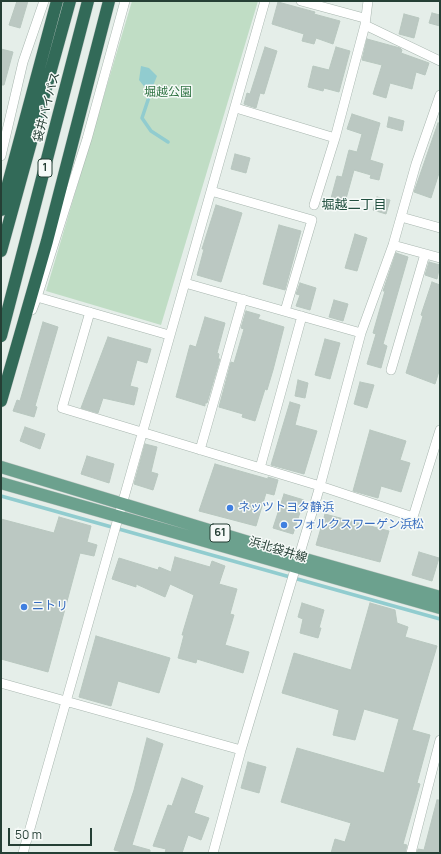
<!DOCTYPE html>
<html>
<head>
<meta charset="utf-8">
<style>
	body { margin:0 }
	#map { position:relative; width:441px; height:854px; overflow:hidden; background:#e5eee9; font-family:Manrope,sans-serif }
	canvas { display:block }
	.frame { position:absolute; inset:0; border:2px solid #253f35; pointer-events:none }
	.scale { position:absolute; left:8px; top:828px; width:84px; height:18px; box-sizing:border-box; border:2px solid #253f35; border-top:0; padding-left:5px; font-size:12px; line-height:14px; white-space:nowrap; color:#253f35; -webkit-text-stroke:3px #f6faf8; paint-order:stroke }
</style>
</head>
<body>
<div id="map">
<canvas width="441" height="854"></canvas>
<div class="frame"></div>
<div class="scale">50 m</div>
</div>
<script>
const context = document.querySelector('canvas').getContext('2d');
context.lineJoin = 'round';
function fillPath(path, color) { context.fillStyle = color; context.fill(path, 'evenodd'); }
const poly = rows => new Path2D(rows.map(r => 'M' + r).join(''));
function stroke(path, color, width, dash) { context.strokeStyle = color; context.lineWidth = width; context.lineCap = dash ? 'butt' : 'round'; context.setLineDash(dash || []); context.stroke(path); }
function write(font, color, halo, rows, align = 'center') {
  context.font = font + ' Manrope,"Noto Sans JP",sans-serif'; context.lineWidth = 3; context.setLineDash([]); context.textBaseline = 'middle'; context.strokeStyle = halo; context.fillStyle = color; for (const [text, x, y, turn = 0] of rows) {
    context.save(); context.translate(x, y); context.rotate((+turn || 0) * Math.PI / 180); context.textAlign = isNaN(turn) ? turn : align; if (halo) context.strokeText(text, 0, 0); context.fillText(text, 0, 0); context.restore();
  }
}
fillPath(poly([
	[132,1,258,1,161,325,46,291]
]), '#c0ddc5');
fillPath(poly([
	[141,66,149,68,157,76,151,91,147,90,139,80]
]), '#91cccf');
stroke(poly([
	[151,91,142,118,151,131,168,142],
	[1,496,440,619]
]), '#91cccf', 3.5);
const building = poly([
	[17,1,28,1,20,28,9,25,17,1],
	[278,2,315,12,314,14,340,21,333,44,316,38,314,44,302,41,304,34,272,24,278,2],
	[432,13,440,15,440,26,429,23,432,13],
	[404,14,419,18,414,38,399,34,404,14],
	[367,39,400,48,402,50,401,53,429,63,425,75,416,72,412,89,390,83,386,98,373,94,382,65,362,60,367,39],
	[265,47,277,51,264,94,260,93,256,108,244,104,247,93,250,94,265,47],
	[336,47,350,51,339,92,324,88,323,91,308,87,313,66,329,70,336,47],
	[1,49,13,52,4,85,1,85,1,49],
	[352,114,380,123,370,160,383,164,379,180,370,178,371,175,354,170,344,206,330,202,337,176,342,177,349,150,357,152,362,134,347,129,352,114],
	[389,117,404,121,402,131,387,127,389,117],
	[438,123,440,123,440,170,431,198,414,192,438,123],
	[235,154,250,158,246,173,231,169,235,154],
	[377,197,390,200,386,214,373,210,377,197],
	[216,205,242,213,221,282,197,275,204,249,202,249,216,205],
	[279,225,301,231,285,290,263,284,279,225],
	[355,234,367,238,357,271,345,268,355,234],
	[396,253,408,257,383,344,387,346,381,368,367,364,376,334,373,333,385,291,383,291,396,253],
	[429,262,440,265,437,279,425,275,429,262],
	[432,282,440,285,440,368,435,384,406,373,423,316,421,315,432,282],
	[300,283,316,288,310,310,296,306,300,295,296,294,300,283],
	[334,300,348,304,343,321,329,317,334,300],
	[246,311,260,315,258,319,284,327,273,370,267,390,265,389,255,421,242,417,243,414,219,407,231,362,234,363,244,329,241,328,246,311],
	[205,317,225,323,217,353,219,354,218,359,220,359,207,403,205,403,205,406,176,397,190,345,196,347,205,317],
	[43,322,58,327,35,406,37,407,34,417,13,411,17,400,20,401,43,322],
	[108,337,151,349,147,363,137,360,130,386,138,388,134,405,103,398,98,413,81,408,108,337],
	[325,339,340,343,330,379,315,375,325,339],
	[298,380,308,383,305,398,295,396,298,380],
	[360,382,374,385,367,408,354,404,360,382],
	[290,402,300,405,295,425,317,431,304,474,271,465,290,402],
	[25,427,45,434,40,449,20,441,25,427],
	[370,430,406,441,400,460,410,463,401,492,381,486,378,498,353,491,370,430],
	[145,444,157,447,151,472,158,474,153,490,134,484,145,444],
	[87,456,114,464,109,483,81,474,87,456],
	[215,464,268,479,268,477,278,480,274,495,266,493,256,526,199,511,215,464],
	[284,494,304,500,293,534,273,528,284,494],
	[325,514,389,531,380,562,316,545,325,514],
	[59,517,91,526,87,542,97,545,94,556,80,553,48,672,1,659,1,519,54,533,59,517],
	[419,552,439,558,432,581,412,575,419,552],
	[175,557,210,567,212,561,225,566,219,584,237,589,230,614,234,615,225,645,249,652,243,673,197,659,196,663,178,658,184,635,182,635,194,595,170,584,165,597,136,584,136,587,112,579,119,558,158,570,159,567,171,572,175,557],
	[302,603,324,610,319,628,321,628,318,638,300,633,303,619,298,617,302,603],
	[370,603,395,610,397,623,408,627,405,637,437,646,412,730,430,735,417,783,420,784,403,844,407,845,405,853,331,853,335,839,345,842,351,823,281,802,297,748,384,773,399,719,364,709,355,740,333,735,339,710,282,693,294,653,351,670,370,603],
	[96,636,170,658,159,693,118,681,111,706,79,697,96,636],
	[147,738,163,744,132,845,150,850,150,853,126,853,114,850,134,790,147,738],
	[248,762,266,767,259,793,241,788,248,762],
	[182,778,203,786,194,813,209,818,201,840,188,835,182,853,165,853,166,849,153,846,168,805,172,806,182,778],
	[437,800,440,800,440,853,417,853,418,849,424,850,437,800]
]);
fillPath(building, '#bbc8c2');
stroke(building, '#b8c7bf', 1);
const street = poly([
	[301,1,364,18],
	[365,25,440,61],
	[236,108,335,138],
	[1,156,23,62,44,1],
	[211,191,312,220,285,311],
	[314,205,335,138,365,25,368,1],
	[401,217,440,228],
	[393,245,440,258],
	[185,283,361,333],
	[37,297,169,335],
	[32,310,37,297,87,139,125,1],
	[90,312,62,408,320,486,413,517,440,430],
	[391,370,425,254],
	[200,450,243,299],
	[260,468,302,316],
	[1,683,241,750],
	[23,853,265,1],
	[213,853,241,750,320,486,361,333,393,245,416,164,440,95],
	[411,853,440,740]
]);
const primary = poly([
	[1,467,298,557,440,597],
	[1,483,440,608]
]);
const highway = poly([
	[1,210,57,1],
	[1,251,70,1],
	[1,336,88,1],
	[1,401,47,241,109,1]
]);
stroke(street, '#a8b6af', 10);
stroke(primary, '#c2c9c6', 13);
stroke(highway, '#c2c9c6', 13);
stroke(street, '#fff', 9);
stroke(primary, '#6ca18e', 12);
stroke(highway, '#326a58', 12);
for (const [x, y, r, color] of [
	[230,508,4,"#3f7fe0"],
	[284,525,4,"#3f7fe0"],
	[24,607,4,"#3f7fe0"]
]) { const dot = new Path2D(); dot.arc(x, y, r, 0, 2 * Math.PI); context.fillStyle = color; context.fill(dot); stroke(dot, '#f6faf8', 1.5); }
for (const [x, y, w] of [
	[45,168,14],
	[220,533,20]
]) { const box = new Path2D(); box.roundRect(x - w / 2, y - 9, w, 18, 3); context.fillStyle = '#f6faf8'; context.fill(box); stroke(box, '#253f35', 1); }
write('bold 11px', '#253f35', null, [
	["1",45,168],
	["61",220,533]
]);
write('12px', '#317444', '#f6faf8', [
	["堀越公園",168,93]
]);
write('12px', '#253f35', '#f6faf8', [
	["袋井バイパス",47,107,-75],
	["浜北袋井線",278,550,17]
]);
write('12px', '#366cbe', '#f6faf8', [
	["ネッツトヨタ静浜",238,508],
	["フォルクスワーゲン浜松",292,525],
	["ニトリ",32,607]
], 'left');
write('13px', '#225040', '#f6faf8', [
	["堀越二丁目",354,205]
]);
</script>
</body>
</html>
